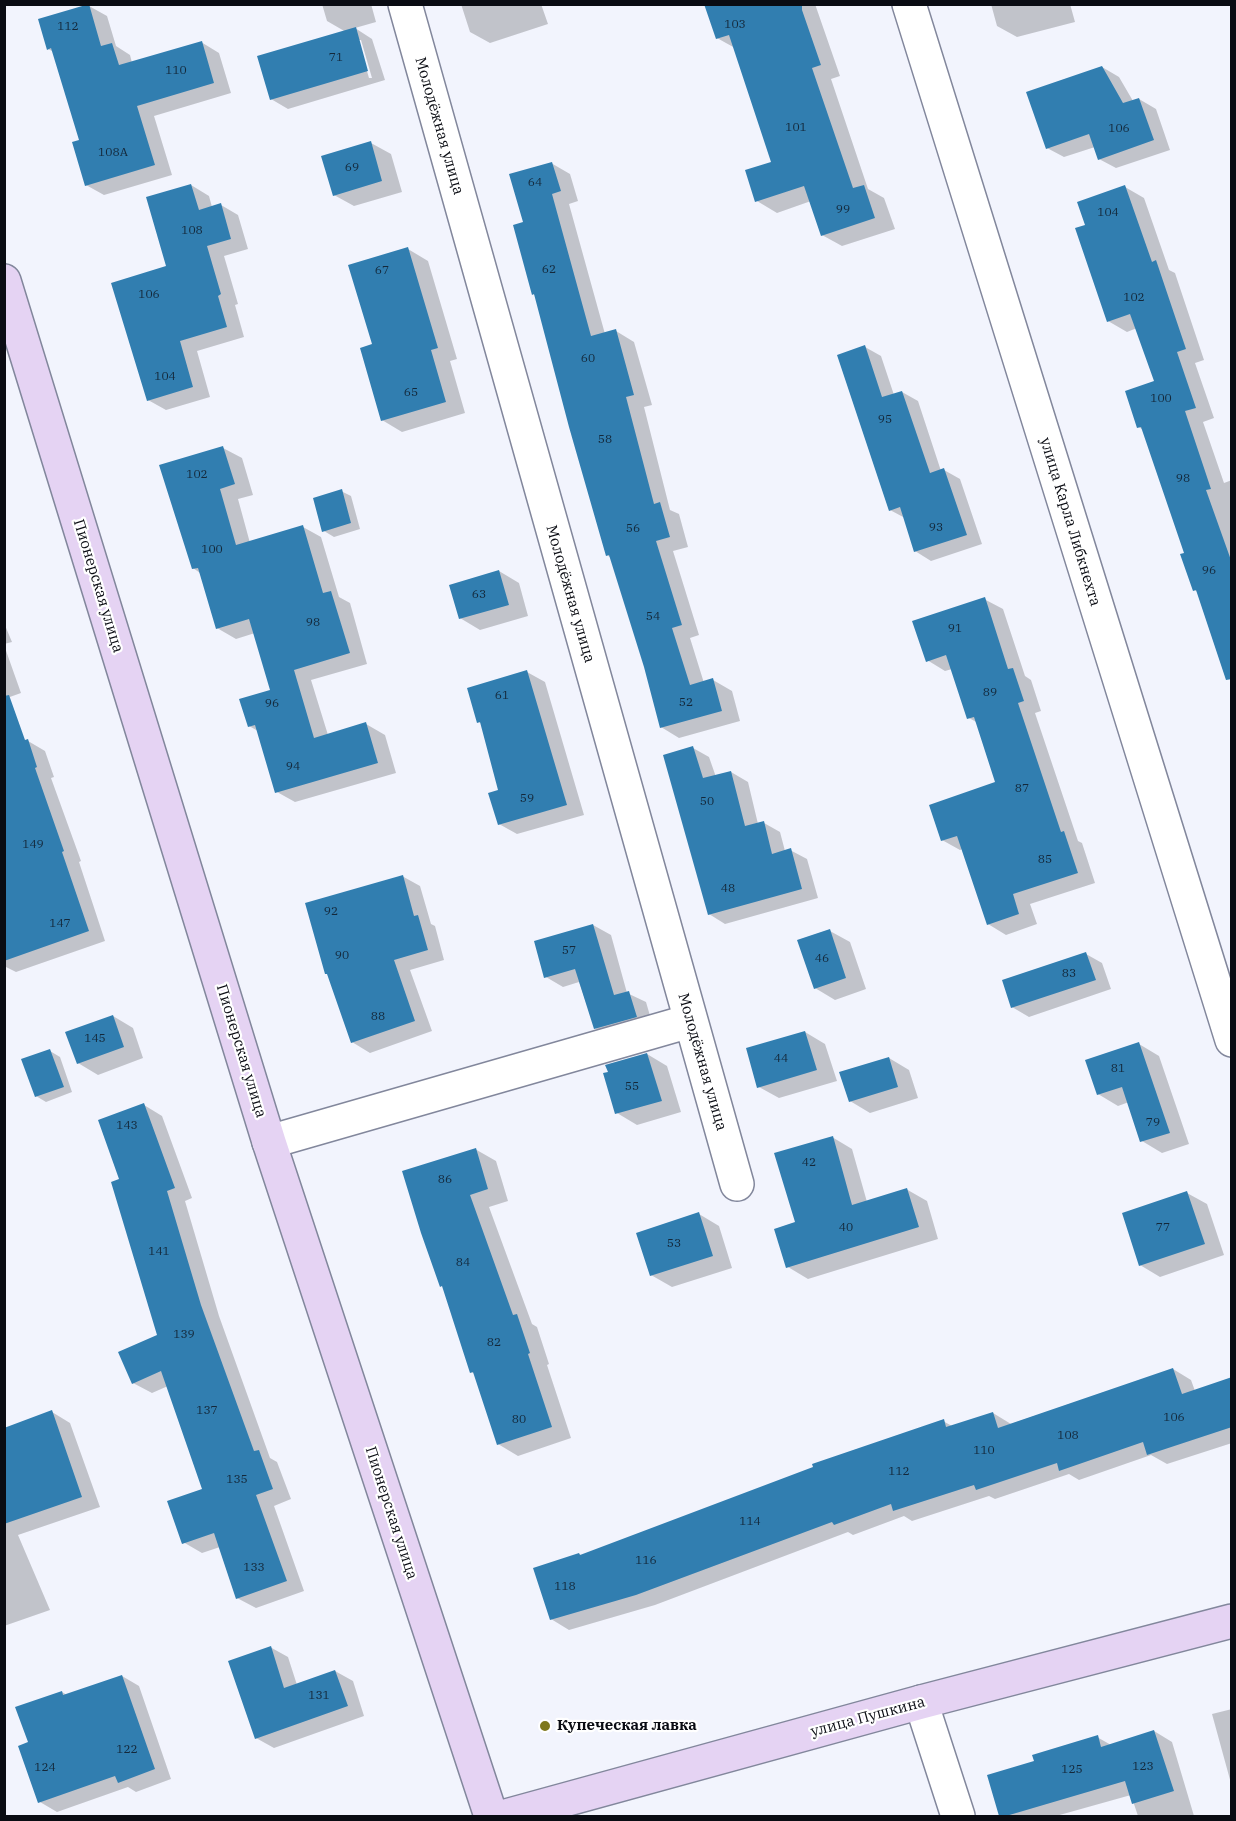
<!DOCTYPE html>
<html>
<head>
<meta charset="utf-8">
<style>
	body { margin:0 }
	#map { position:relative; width:1236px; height:1821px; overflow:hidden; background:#f2f4fd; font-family:"IBM Plex Serif",serif }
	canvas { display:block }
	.frame { position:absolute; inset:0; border:6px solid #0a0c13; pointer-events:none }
</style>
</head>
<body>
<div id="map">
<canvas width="1236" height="1821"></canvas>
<div class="frame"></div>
</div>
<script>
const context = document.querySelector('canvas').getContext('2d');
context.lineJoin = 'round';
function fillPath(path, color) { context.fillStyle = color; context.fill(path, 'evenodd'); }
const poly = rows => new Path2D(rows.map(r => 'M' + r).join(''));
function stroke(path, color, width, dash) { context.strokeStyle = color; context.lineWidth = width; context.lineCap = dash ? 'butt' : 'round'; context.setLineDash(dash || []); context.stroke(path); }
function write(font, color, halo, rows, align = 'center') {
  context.font = font + ' "IBM Plex Serif",serif'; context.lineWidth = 4.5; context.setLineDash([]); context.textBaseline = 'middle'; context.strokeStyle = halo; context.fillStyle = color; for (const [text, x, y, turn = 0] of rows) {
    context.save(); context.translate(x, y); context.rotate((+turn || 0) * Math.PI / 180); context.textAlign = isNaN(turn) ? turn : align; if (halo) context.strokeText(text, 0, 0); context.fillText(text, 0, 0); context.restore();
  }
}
fillPath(poly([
	[322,4,371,4,376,22,355,28,372,39,385,80,288,109,271,99,346,32,327,21],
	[358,40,361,40,372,78,369,78],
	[461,4,541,4,548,24,490,43,470,32],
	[716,4,815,4,840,76,831,79,868,189,884,198,895,229,842,246,822,235,811,201,777,213,757,201,773,163,735,48,717,38],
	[991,4,1070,4,1075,22,1017,37,997,26],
	[89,6,107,16,116,46,130,55,132,63,201,42,219,53,231,93,154,116,172,175,104,195,86,185,81,141,54,52,48,49],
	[1102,67,1119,77,1133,101,1139,99,1156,109,1170,150,1116,168,1099,159,1095,147,1064,157,1047,148],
	[371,143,391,154,402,192,354,206,334,195],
	[551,163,570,174,578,201,569,204,605,334,616,331,634,342,652,405,644,407,670,510,679,514,688,547,673,551,699,635,690,638,704,683,713,680,732,691,740,721,679,738,661,727,645,667,611,558,607,555,536,296,533,294,525,223],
	[191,185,209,196,212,207,221,205,238,215,248,249,224,256,238,304,235,305,244,337,197,351,210,397,166,410,148,400,168,267],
	[1125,187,1144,198,1169,270,1175,273,1204,360,1195,363,1214,418,1203,422,1224,483,1232,480,1232,672,1198,592,1194,590,1186,554,1143,430,1139,427,1156,382,1137,328,1127,332,1108,321,1087,226],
	[408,249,428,261,457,359,450,361,465,413,402,432,382,420,374,345],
	[865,347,881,356,894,395,902,392,918,401,941,471,944,470,960,479,982,544,931,561,915,551,905,518,890,510],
	[223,448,242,458,253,495,238,499,250,543,303,527,321,537,339,597,350,603,367,664,311,680,328,735,366,724,385,735,396,773,295,802,277,792,258,731,249,726,272,691,255,633,236,639,217,628,200,573,193,568],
	[341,491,351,496,360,529,334,537,324,531],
	[499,571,519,583,528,616,480,630,460,618],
	[984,599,1003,609,1025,676,1031,680,1041,711,1035,713,1078,841,1082,843,1095,883,1030,904,1037,924,1006,935,988,924,963,849,960,850,942,840,997,783,978,723,969,718,952,669,945,671,927,660],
	[4,623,12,642,4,644],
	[4,645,21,693,7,698,4,741],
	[527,672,545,682,584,815,517,834,499,824,500,791,481,723,478,722],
	[28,741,45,751,54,777,51,778,81,861,79,862,105,941,16,972,4,966,4,839],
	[693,748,709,757,716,777,731,772,748,782,758,824,764,823,780,832,785,851,790,850,807,859,818,898,725,924,709,914],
	[402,876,420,886,431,924,435,926,444,960,410,970,432,1031,370,1053,352,1042,329,975],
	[593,925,611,935,627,993,646,1002,653,1026,612,1038,595,1028,579,982,563,987,546,977],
	[830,931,850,942,866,989,835,1000,815,988],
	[1086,954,1102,963,1111,989,1029,1017,1012,1007],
	[113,1016,133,1028,143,1058,98,1075,78,1063],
	[805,1032,825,1044,837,1081,779,1098,759,1087],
	[1139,1044,1159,1056,1189,1144,1162,1153,1142,1141,1129,1102,1118,1106,1098,1094],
	[50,1051,60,1057,72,1092,46,1102,36,1096],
	[647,1054,667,1066,681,1112,637,1125,617,1113],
	[889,1058,909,1070,918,1098,870,1113,850,1101],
	[144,1105,162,1116,192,1198,185,1201,219,1316,270,1458,277,1462,291,1499,274,1506,304,1591,256,1608,237,1598,220,1547,202,1553,183,1542,204,1490,168,1386,152,1393,133,1383,159,1336,121,1180],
	[832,1137,852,1149,867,1202,906,1189,927,1201,938,1239,808,1279,788,1267,797,1223],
	[475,1149,496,1161,508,1201,489,1207,532,1324,537,1327,549,1364,547,1365,571,1438,518,1456,498,1444,475,1374,471,1372,444,1287],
	[1187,1193,1207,1204,1224,1255,1160,1277,1140,1265],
	[699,1214,719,1226,732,1268,672,1287,651,1275],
	[1173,1369,1191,1380,1195,1391,1232,1379,1232,1443,1167,1464,1151,1455,1079,1480,1069,1474,995,1499,989,1496,912,1521,904,1516,853,1535,848,1532,655,1605,569,1630,551,1619,579,1554,583,1556,943,1421,952,1426,993,1413,1011,1424],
	[52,1412,70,1423,100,1507,18,1535,50,1610,4,1626,4,1430],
	[270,1647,288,1657,297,1685,335,1671,353,1681,364,1716,274,1748,256,1738],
	[122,1676,139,1686,171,1779,136,1792,128,1787,57,1812,40,1802,30,1743,62,1692,67,1695],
	[1232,1709,1232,1787,1212,1714],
	[1154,1731,1172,1742,1194,1816,1138,1816,1131,1795,1056,1816,1001,1816,989,1776,1036,1762,1097,1737,1111,1745]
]), '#0003');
fillPath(poly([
	[89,4,101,46,112,43,119,65,202,41,214,83,137,106,155,165,85,186,72,142,79,140,51,48,47,50,38,19],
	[704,4,802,4,802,10,821,65,812,68,853,188,864,185,875,218,821,236,804,186,755,202,745,170,771,162,729,35,716,39],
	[356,27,368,71,270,100,257,56],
	[1102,66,1123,103,1139,98,1154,140,1098,160,1089,134,1046,149,1026,92],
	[371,141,382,181,333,196,321,156],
	[552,162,561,191,552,194,591,336,616,329,634,395,626,397,654,504,660,502,670,537,656,541,682,625,672,628,690,685,713,678,722,711,660,728,644,667,609,555,606,556,569,427,534,294,532,295,513,225,523,222,509,174],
	[191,184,199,210,221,203,231,239,207,246,221,294,218,296,227,327,180,341,193,387,147,401,111,283,166,266,146,197],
	[1125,185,1152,262,1156,260,1186,349,1177,352,1196,408,1185,411,1211,489,1206,490,1232,563,1232,679,1226,680,1196,590,1193,591,1180,554,1184,553,1141,427,1137,428,1125,391,1154,381,1130,314,1107,322,1075,228,1085,225,1077,202],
	[408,247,438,348,431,350,446,402,381,421,360,348,372,344,348,265],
	[865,345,882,397,902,391,930,473,944,468,967,535,914,552,900,507,889,511,837,355],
	[223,446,235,484,220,489,236,545,303,525,323,593,331,591,350,653,294,670,314,738,366,722,378,763,275,793,255,725,248,727,239,699,270,690,249,619,216,629,198,568,192,569,159,465],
	[342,489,351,523,322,532,313,498],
	[499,570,509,605,459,619,449,585],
	[985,597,1008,669,1013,668,1024,701,1018,703,1061,832,1064,831,1078,873,1013,894,1019,914,987,925,957,836,941,841,929,805,995,782,974,717,967,719,946,655,926,662,912,621],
	[527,670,567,805,498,825,488,793,498,790,480,722,477,723,467,688],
	[9,695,25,740,28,739,37,767,35,768,64,851,62,852,89,931,4,961,4,696],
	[693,746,703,778,731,771,745,826,764,821,772,854,791,848,802,889,708,915,663,755],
	[403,875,414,916,418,915,428,950,394,960,415,1021,351,1043,327,974,325,974,305,903],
	[593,924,614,995,629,991,637,1017,594,1029,575,969,544,978,534,941],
	[830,929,846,978,814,989,797,940],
	[1086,952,1096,980,1011,1008,1002,980],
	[113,1015,124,1047,77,1064,65,1032],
	[805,1031,817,1070,757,1088,746,1048],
	[1139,1042,1170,1133,1140,1142,1122,1087,1097,1095,1085,1060],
	[50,1049,64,1087,35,1097,21,1059],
	[647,1053,662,1101,615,1114,603,1073,608,1072,605,1065],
	[889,1057,898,1087,849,1102,839,1072],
	[144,1103,175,1188,167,1191,201,1305,254,1451,259,1450,273,1489,256,1495,287,1581,236,1599,214,1533,182,1544,167,1501,202,1489,161,1371,132,1384,118,1352,157,1335,111,1182,119,1179,98,1120],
	[833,1136,852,1205,907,1188,919,1227,786,1268,774,1229,795,1222,774,1153],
	[476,1148,488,1189,470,1195,513,1315,517,1314,530,1353,528,1354,552,1427,497,1445,473,1372,470,1373,442,1286,440,1287,421,1233,402,1171],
	[1187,1191,1205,1244,1139,1266,1122,1213],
	[699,1212,713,1256,650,1276,636,1233],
	[1173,1368,1182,1394,1232,1377,1232,1427,1147,1455,1143,1442,1059,1471,1057,1463,976,1490,974,1485,893,1511,891,1504,834,1525,832,1522,636,1595,550,1620,533,1568,579,1553,580,1555,813,1467,812,1464,944,1419,946,1427,993,1412,998,1428],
	[52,1410,82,1497,4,1524,4,1428],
	[271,1646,284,1688,335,1670,348,1706,255,1739,228,1661],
	[122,1675,155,1769,118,1783,115,1776,38,1803,18,1746,28,1742,15,1707,62,1691,63,1695],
	[1154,1730,1174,1791,1132,1804,1125,1781,1006,1816,999,1816,987,1775,1034,1761,1032,1755,1098,1735,1101,1747]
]), '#317eb0');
const street = poly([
	[405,4,737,1184],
	[909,4,1232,1040],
	[269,1142,690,1021],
	[921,1702,958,1816]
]);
const secondary = poly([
	[4,281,269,1142,491,1816],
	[506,1816,921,1702,1232,1621]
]);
stroke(street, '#82879c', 36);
stroke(secondary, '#82879c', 36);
stroke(street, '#fff', 33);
stroke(secondary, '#e5d3f3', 33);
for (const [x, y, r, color] of [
	[545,1726,6,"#7d771c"]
]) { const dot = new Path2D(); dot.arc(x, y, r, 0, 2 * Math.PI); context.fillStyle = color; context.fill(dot); stroke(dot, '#fff', 2); }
write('12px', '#14283a', null, [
	["103",735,25],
	["112",68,27],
	["71",336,58],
	["110",176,71],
	["101",796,128],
	["106",1119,129],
	["108А",113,153],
	["69",352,168],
	["64",535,183],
	["99",843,210],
	["104",1108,213],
	["108",192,231],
	["62",549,270],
	["67",382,271],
	["106",149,295],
	["102",1134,298],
	["60",588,359],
	["104",165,377],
	["65",411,393],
	["100",1161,399],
	["95",885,420],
	["58",605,440],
	["102",197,475],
	["98",1183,479],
	["93",936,528],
	["56",633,529],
	["100",212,550],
	["96",1209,571],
	["63",479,595],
	["54",653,617],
	["98",313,623],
	["91",955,629],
	["89",990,693],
	["61",502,696],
	["52",686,703],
	["96",272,704],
	["94",293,767],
	["87",1022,789],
	["59",527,799],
	["50",707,802],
	["149",33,845],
	["85",1045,860],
	["48",728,889],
	["92",331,912],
	["147",60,924],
	["57",569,951],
	["90",342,956],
	["46",822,959],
	["83",1069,974],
	["88",378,1017],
	["145",95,1039],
	["44",781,1059],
	["81",1118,1069],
	["55",632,1087],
	["79",1153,1123],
	["143",127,1126],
	["42",809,1163],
	["86",445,1180],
	["40",846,1228],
	["77",1163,1228],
	["53",674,1244],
	["141",159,1252],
	["84",463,1263],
	["139",184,1335],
	["82",494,1343],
	["137",207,1411],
	["106",1174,1418],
	["80",519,1420],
	["108",1068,1436],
	["110",984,1451],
	["112",899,1472],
	["135",237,1480],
	["114",750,1522],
	["116",646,1561],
	["133",254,1568],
	["118",565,1587],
	["131",319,1696],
	["122",127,1750],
	["123",1143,1767],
	["124",45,1768],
	["125",1072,1770]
]);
write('15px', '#0a0c13', '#fff', [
	["Молодёжная улица",439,126,74],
	["улица Карла Либкнехта",1070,522,73],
	["Пионерская улица",98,586,73],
	["Молодёжная улица",570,594,74],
	["Пионерская улица",241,1051,73],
	["Молодёжная улица",702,1062,74],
	["Пионерская улица",391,1513,72],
	["улица Пушкина",868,1717,-15]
]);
write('bold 15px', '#0a0c13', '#fff', [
	["Купеческая лавка",557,1726]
], 'left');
</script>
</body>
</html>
